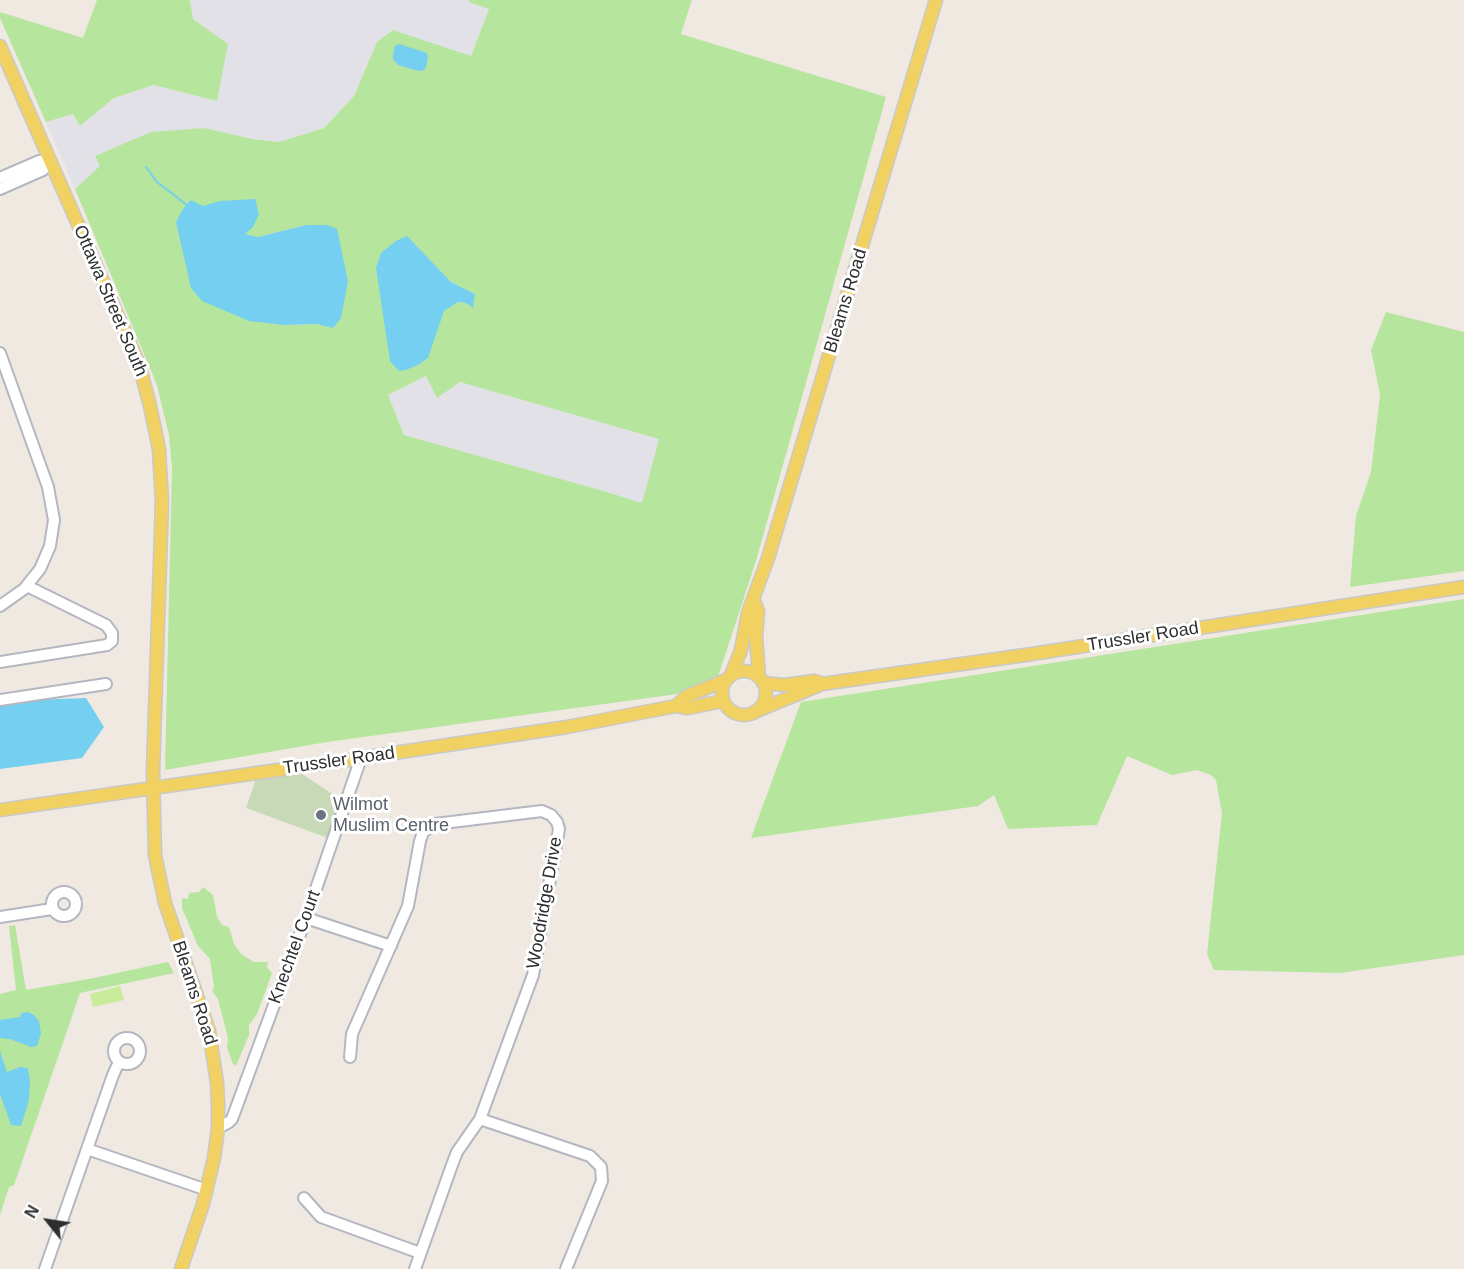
<!DOCTYPE html>
<html>
<head>
<meta charset="utf-8">
<style>
	body { margin:0 }
	#map { position:relative; width:1464px; height:1269px; overflow:hidden; background:#efe9e1; font-family:Helvetica,sans-serif }
	canvas { display:block }
	.north { position:absolute; left:18px; top:1191px; width:60px; height:60px; -webkit-text-stroke:4px #fff; paint-order:stroke; rotate:300deg; font-size:16px; font-weight:700; line-height:24px; text-align:center; color:#2e2e2e }
	.north::after { content:''; display:block; margin:auto; width:21px; height:27px; background:#2e2e2e; clip-path:polygon(50% 0,100% 100%,50% 72%,0 100%) }
</style>
</head>
<body>
<div id="map">
<canvas width="1464" height="1269"></canvas>
<div class="north">N</div>
</div>
<script>
const context = document.querySelector('canvas').getContext('2d');
context.lineJoin = 'round';
function fillPath(path, color) { context.fillStyle = color; context.fill(path, 'evenodd'); }
const poly = rows => new Path2D(rows.map(r => 'M' + r).join(''));
function stroke(path, color, width, dash) { context.strokeStyle = color; context.lineWidth = width; context.lineCap = dash ? 'butt' : 'round'; context.setLineDash(dash || []); context.stroke(path); }
function write(font, color, halo, rows, align = 'center') {
  context.font = font + ' Helvetica,sans-serif'; context.lineWidth = 6; context.setLineDash([]); context.textBaseline = 'middle'; context.strokeStyle = halo; context.fillStyle = color; for (const [text, x, y, turn = 0] of rows) {
    context.save(); context.translate(x, y); context.rotate((+turn || 0) * Math.PI / 180); context.textAlign = isNaN(turn) ? turn : align; if (halo) context.strokeText(text, 0, 0); context.fillText(text, 0, 0); context.restore();
  }
}
fillPath(poly([
	[190,0,469,0,469,3,489,9,471,56,377,42,354,96,324,128,280,142,252,139,96,156,101,166,75,189,46,122,73,114,81,126,114,98,154,85,217,101,228,44,193,19],
	[426,376,460,382,660,439,642,504,600,490,404,435,388,395]
]), '#e3e1e8');
fillPath(poly([
	[97,0,190,0,193,19,228,44,217,101,154,85,114,98,80,126,73,114,46,122,0,18,0,12,83,38],
	[469,0,692,0,681,34,886,97,756,561,714,689,327,742,165,770,172,467,169,435,157,385,75,189,100,166,95,156,151,132,204,128,252,139,279,142,324,128,354,96,377,42,393,30,471,56,489,9,468,2],
	[191,200,244,234,258,237,306,225,317,324,284,325],
	[407,237,451,282,475,294,466,303,458,302,444,310,437,325],
	[426,376,437,398,460,382,659,439,642,503,600,490,404,435,388,395],
	[1386,312,1464,332,1464,571,1350,587,1356,516,1371,472,1380,395,1371,350],
	[1464,599,1464,955,1340,973,1214,970,1207,954,1222,813,1216,780,1211,775,1197,770,1172,775,1127,756,1097,825,1008,829,994,795,978,806,751,838,801,702],
	[203,887,213,895,217,917,222,925,229,927,234,944,241,954,254,962,268,962,267,967,272,973,257,1014,249,1025,249,1035,236,1066,233,1064,227,1048,228,1038,218,999,212,991,214,987,210,959,198,946,182,908,182,898,188,899,189,893,199,892],
	[15,925,26,990,94,978,168,962,174,973,80,993,14,1185,9,1187,0,1215,0,994,16,990,9,926]
]), '#b6e59e');
fillPath(poly([
	[302,774,340,799,328,838,246,808,256,779]
]), '#c8d9b8');
fillPath(poly([
	[120,986,124,1000,93,1007,90,994]
]), '#c9ec9a');
fillPath(poly([
	[399,44,427,53,428,57,426,68,422,71,415,70,398,65,393,59,393,54,395,46],
	[255,199,259,214,253,227,245,234,258,237,306,225,327,225,337,229,348,281,341,318,333,328,317,324,284,325,249,321,202,301,191,288,176,222,183,209,191,200,203,206,220,201],
	[407,236,451,282,475,294,473,308,466,303,458,302,444,311,428,358,418,365,406,370,399,371,390,361,376,268,381,253,396,241],
	[86,698,104,727,82,758,0,769,0,701],
	[28,1012,34,1015,39,1021,41,1034,37,1046,31,1047,10,1039,0,1038,0,1020,20,1017,21,1013],
	[0,1051,7,1072,20,1067,28,1068,30,1082,29,1100,21,1126,11,1125,0,1094]
]), '#75cff0');
stroke(poly([
	[146,167,157,182,187,205]
]), '#75cff0', 2);
const minor = poly([
	[0,178,39,161,50,160],
	[0,189,43,170,50,160],
	[0,353,48,487,54,520,50,546,40,569,24,589,0,606],
	[0,662,107,645,112,641,112,633,106,625,27,586],
	[0,700,106,684],
	'52 904a12 12 0 1 1 24 0a12 12 0 1 1-24 0Z',
	[0,917,52,909],
	[306,918,391,946],
	'114 1051a13 13 0 1 1 26 0a13 13 0 1 1-26 0Z',
	[350,1057,352,1034,408,906,420,841,423,832,435,824,542,811,551,815,557,822,559,829,533,975,480,1119,457,1152,452,1165,415,1269],
	[480,1119,590,1156,601,1167,602,1181,566,1269],
	[218,1128,229,1122,232,1119,306,918,361,758],
	[87,1149,207,1190],
	[304,1198,321,1217,420,1253],
	[45,1269,113,1075,119,1062]
]);
const major = poly([
	[0,46,139,364,150,406,159,449,162,502,153,771,155,855,165,903,209,1031,217,1083,218,1104,218,1128,214,1158,203,1204,181,1269],
	[754,601,758,611,756,637,759,677],
	'722 693a22 22 0 1 1 44 0a22 22 0 1 1-44 0Z',
	[731,675,741,650,748,613,768,558,936,0],
	[763,683,784,685,815,681,821,683],
	[676,706,687,696,726,680],
	[759,710,822,684,1032,654,1464,587],
	[0,810,361,758,567,727,676,706,688,708,723,701]
]);
stroke(minor, '#b4b7c1', 14);
stroke(major, '#c9c9c9', 15);
stroke(minor, '#fff', 10);
stroke(major, '#f2d163', 12);
for (const [x, y, r, color] of [
	[321,815,6,"#6b7280"]
]) { const dot = new Path2D(); dot.arc(x, y, r, 0, 2 * Math.PI); context.fillStyle = color; context.fill(dot); stroke(dot, '#fff', 2); }
write('18px', '#2e2e2e', '#fff', [
	["Ottawa Street South",110,301,67],
	["Bleams Road",846,301,-73],
	["Trussler Road",1143,637,-9],
	["Trussler Road",339,761,-8],
	["Woodridge Drive",545,903,-80],
	["Knechtel Court",295,947,-70],
	["Bleams Road",194,993,72]
]);
write('18px', '#5b616d', '#fff', [
	["Wilmot",333,805],
	["Muslim Centre",333,826]
], 'left');
</script>
</body>
</html>
